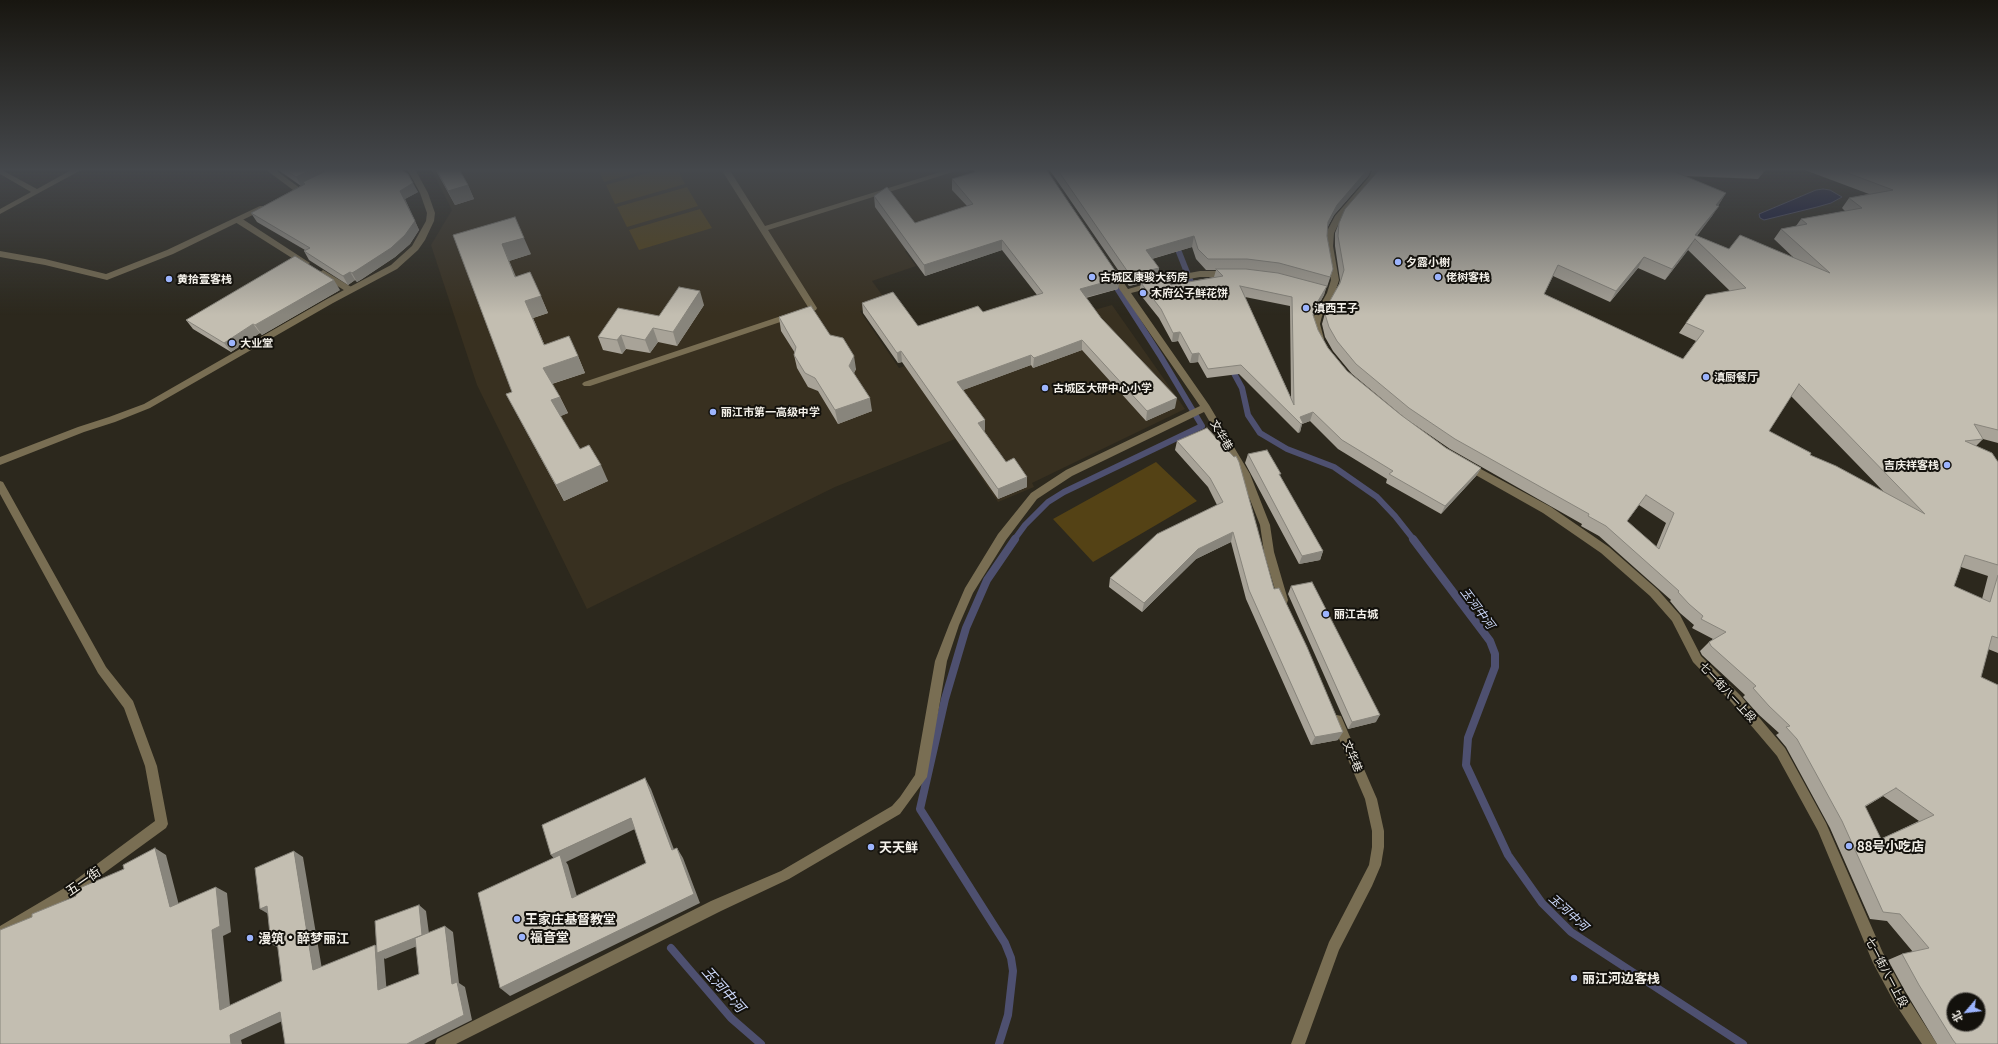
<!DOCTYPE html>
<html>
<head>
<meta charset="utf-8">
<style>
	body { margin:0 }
	#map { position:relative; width:1998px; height:1044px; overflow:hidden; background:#2c281d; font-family:Georgia,"Noto Sans SC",serif }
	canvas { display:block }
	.north { position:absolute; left:1946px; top:992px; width:40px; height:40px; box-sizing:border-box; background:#13110c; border:1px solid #6d6a64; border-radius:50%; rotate:242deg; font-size:11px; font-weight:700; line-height:16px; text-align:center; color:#f3f0e9 }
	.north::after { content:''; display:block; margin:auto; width:14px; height:18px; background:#9cb4fd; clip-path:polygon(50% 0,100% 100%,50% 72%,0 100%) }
</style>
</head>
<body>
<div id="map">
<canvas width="1998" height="1044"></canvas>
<div class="north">北</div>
</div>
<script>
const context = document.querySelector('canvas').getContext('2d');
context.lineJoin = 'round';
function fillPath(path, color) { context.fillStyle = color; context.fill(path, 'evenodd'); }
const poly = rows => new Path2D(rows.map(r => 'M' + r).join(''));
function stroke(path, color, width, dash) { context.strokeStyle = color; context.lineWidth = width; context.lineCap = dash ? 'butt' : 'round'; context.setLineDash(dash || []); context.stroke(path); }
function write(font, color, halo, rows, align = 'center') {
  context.font = font + ' Georgia,"Noto Sans SC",serif'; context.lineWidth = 4; context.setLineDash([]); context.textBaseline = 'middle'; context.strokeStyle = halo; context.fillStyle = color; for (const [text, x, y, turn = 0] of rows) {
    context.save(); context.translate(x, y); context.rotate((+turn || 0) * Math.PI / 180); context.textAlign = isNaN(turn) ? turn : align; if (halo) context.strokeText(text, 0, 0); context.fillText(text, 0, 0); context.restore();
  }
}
fillPath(poly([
	[431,169,967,169,978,182,1003,221,905,251,916,266,872,281,887,302,860,311,899,368,988,335,992,339,1112,305,1185,409,1032,483,1034,487,998,502,955,439,835,487,587,609,477,385,431,245,452,210]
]), '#383020');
fillPath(poly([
	[598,169,649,169,604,182],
	[661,169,677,169,685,184,615,204,606,185],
	[687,187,698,206,627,227,617,207],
	[700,209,712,228,639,250,629,230],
	[1156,462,1197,501,1093,562,1053,519]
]), '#544215');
const water = poly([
	[1823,189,1830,190,1842,197,1831,203,1817,207,1764,220,1760,218,1759,214,1816,190,1823,189]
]);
fillPath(water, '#070b3c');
stroke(water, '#4e5070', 1);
stroke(poly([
	[1175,242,1194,290],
	[1230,366,1242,388,1248,415,1260,433,1287,449,1334,467,1377,497,1395,516,1414,540],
	[1014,540,1025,525,1048,502,1064,492,1202,426,1161,357,1113,282]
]), '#4e5070', 6);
stroke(poly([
	[1413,539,1490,641,1495,654,1495,667,1468,738,1466,765,1508,855,1542,903,1571,932,1743,1044],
	[671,948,731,1018,761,1044],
	[999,1044,1008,1015,1013,971,1011,958,1005,943,920,809,945,699,966,628,987,580,1015,539]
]), '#4e5070', 8);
fillPath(poly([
	[0,169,37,189,73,169,83,169,0,214,0,209,31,192,0,174,0,169],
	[265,169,274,169,304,191,300,193,297,193,265,169],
	[721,169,729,169,765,226,950,169,959,170,768,230,817,308,816,310,590,386,584,386,582,384,584,382,808,307,721,169],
	[235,218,241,218,310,263,306,266,303,265,235,222,235,218],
	[323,270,353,288,353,292,347,292,320,275,319,273,323,270]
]), '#796e53');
fillPath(poly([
	[407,169,415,169,428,193,435,213,434,221,425,240,418,250,397,269,333,303,150,408,115,422,84,432,0,465,0,457,78,427,109,417,144,404,327,299,391,265,412,246,426,221,427,213,420,193,407,169],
	[1373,169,1381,169,1375,180,1341,219,1334,233,1333,246,1339,280,1335,293,1322,316,1320,324,1324,339,1320,342,1317,341,1312,324,1314,316,1327,293,1331,280,1325,246,1326,233,1335,216,1369,177,1373,169],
	[260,206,263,206,267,208,173,254,107,280,45,265,0,257,0,251,45,259,106,274,167,250,260,206],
	[1112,269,1115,270,1128,289,1178,275,1200,271,1228,271,1232,274,1228,277,1200,277,1178,281,1131,293,1209,405,1250,474,1270,525,1274,552,1288,600,1287,603,1283,604,1279,603,1278,600,1264,552,1260,525,1240,474,1204,412,1072,476,1037,499,1006,540,973,593,959,625,947,661,927,777,900,814,789,879,721,911,456,1044,435,1044,437,1039,711,901,781,871,892,806,900,797,915,775,935,661,949,625,965,588,998,534,1031,493,1066,470,1200,406,1109,274,1109,270,1112,269],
	[1468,462,1551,507,1609,547,1658,590,1680,615,1701,656,1740,695,1785,748,1826,823,1883,953,1904,992,1937,1044,1922,1044,1894,1002,1873,963,1818,831,1777,756,1732,703,1693,662,1672,621,1650,596,1601,553,1543,513,1465,469,1463,466,1468,462],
	[0,481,3,482,106,667,133,701,157,766,168,824,166,828,74,895,0,939,0,926,66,887,155,821,145,766,124,708,98,673,0,494,0,481],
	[1337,715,1341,716,1377,799,1384,831,1384,847,1381,865,1372,886,1339,950,1305,1044,1291,1044,1329,942,1369,865,1372,847,1372,831,1365,799,1331,720,1333,716,1337,715]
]), '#796e53');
fillPath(poly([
	[277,169,400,169,418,192,405,199,419,230,410,244,395,257,362,279,357,282,355,280,348,285,309,260,304,251,305,250,257,222,251,213,304,184,301,186],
	[435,169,459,169,468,185,474,199,455,205],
	[973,169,1046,169,1118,289,1086,298,1101,318,1175,408,1146,421,1082,350,1033,368,1031,365,963,390,985,420,985,430,984,431,1006,462,1027,477,1027,487,998,499,902,362,898,363,863,313,862,303,918,326,983,312,1037,295,1002,250,925,276,875,207,874,196,915,223,967,206,952,190,952,179,975,172],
	[1049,169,1371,169,1368,176,1334,215,1327,228,1327,236,1333,269,1327,287,1326,287,1324,295,1314,313,1313,315,1318,330,1328,348,1347,371,1401,415,1446,448,1481,468,1476,476,1441,514,1386,483,1387,479,1338,449,1310,421,1302,424,1300,432,1298,433,1239,374,1207,378,1198,362,1190,363,1178,341,1172,342,1159,318,1139,293,1141,283,1171,285,1214,277,1216,270,1206,270,1196,259,1192,247,1152,259,1159,268,1158,279,1129,286],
	[1245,297,1290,306,1291,398],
	[1380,169,1766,169,1758,179,1684,176,1726,193,1718,206,1712,216,1697,236,1729,249,1794,258,1774,239,1781,229,1796,226,1801,219,1845,211,1842,208,1849,198,1869,194,1802,169,1998,169,1998,443,1983,439,1976,446,1998,462,1998,653,1988,649,1981,677,1998,1044,1937,1044,1905,991,1888,960,1902,954,1913,952,1887,921,1870,919,1830,828,1786,747,1776,735,1779,733,1758,714,1743,697,1745,695,1702,655,1700,651,1709,642,1713,639,1692,628,1694,625,1680,613,1670,601,1671,600,1599,536,1581,526,1582,524,1450,449,1405,418,1352,374,1333,351,1325,337,1322,324,1327,306,1339,284,1340,280,1335,246,1335,233,1339,223],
	[1688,250,1730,291,1686,323,1679,333,1696,341,1683,359,1544,294,1553,276,1610,302,1638,268,1665,280],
	[1791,396,1884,492,1810,455,1769,431],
	[1639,505,1666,523,1656,547,1627,521],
	[1961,567,1988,576,1982,599,1954,586],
	[1883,796,1919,821,1881,839,1865,807],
	[453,235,531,254,509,261,516,277,530,272,548,313,533,318,544,344,578,356,585,373,552,384,560,397,568,413,560,416,580,449,608,481,564,501,506,394,512,392],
	[340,290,262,335,260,333,231,352,193,329,186,320],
	[704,305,677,346,658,342,650,353,626,349,622,354,603,350,598,337],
	[779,317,830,335,856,369,854,373,872,411,838,424,818,391,808,387,797,368,794,355,795,353,781,331],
	[1207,428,1274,589,1338,740,1311,745,1246,599,1231,542,1196,559,1142,612,1109,587,1110,578,1217,505,1208,487,1175,450,1177,441],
	[1248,454,1280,476,1323,551,1320,560,1299,564,1245,463],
	[1291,586,1376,722,1348,729,1288,594]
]), '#a8a398');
fillPath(poly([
	[313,169,336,169,303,182,304,184,301,186,296,177],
	[1368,169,1371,169,1368,176,1334,215,1325,232,1328,222,1337,205],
	[1764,169,1766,169,1758,179],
	[413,183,418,192,405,199,419,230,410,244,395,257,362,279,357,282,352,273,400,191],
	[468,185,474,199,455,205,448,191],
	[1726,193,1719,204,1710,215,1716,205],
	[1719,206,1712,216,1689,245,1695,235],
	[1194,236,1192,247,1144,261,1146,250],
	[524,238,531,254,509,261,523,293,502,244],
	[1695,239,1688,250,1665,280,1672,269],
	[1002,240,1002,250,925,276,924,265],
	[1644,257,1638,268,1610,302,1616,291],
	[1159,268,1158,279,1129,286,1130,275],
	[350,272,355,280,348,285,343,276],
	[1120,278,1118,289,1079,299,1080,289],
	[334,280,340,290,262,335,255,325],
	[1327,286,1324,295,1313,315,1315,306],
	[700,291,704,305,677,346,673,332],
	[541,296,548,313,533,318,551,361,525,301],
	[253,324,260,333,231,352,224,343],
	[653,328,658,342,650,353,645,340],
	[1180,332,1178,341,1172,342,1173,333],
	[621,335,626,349,622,354,617,340],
	[1082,340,1082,350,1033,368,1034,358],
	[901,351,902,362,898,363,897,353],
	[1199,353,1198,362,1190,363,1192,354],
	[1031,355,1031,365,958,392,957,382],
	[578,356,585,373,551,384,543,368],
	[854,356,856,369,851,379,849,366],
	[560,397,568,413,559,417,551,400],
	[870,398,872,411,838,424,835,410],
	[1177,398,1175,408,1146,421,1147,411],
	[1313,412,1310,421,1302,424,1300,432,1298,433,1301,424,1300,417],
	[985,420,985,430,978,433,978,423],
	[601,465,608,481,564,501,556,485],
	[1481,468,1476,476,1441,514,1445,506],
	[1027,477,1027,487,998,499,998,489],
	[1233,532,1231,542,1196,559,1142,612,1144,603,1198,549],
	[1323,551,1320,560,1299,564,1302,556],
	[1380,715,1376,722,1348,729,1352,722],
	[1343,732,1338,740,1311,745,1315,737],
	[645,778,651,789,678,860,672,850],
	[631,818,637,828,566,862,568,865,580,907,572,898,559,865,551,855],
	[155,848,166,855,181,913,170,907],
	[677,848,683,858,700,903,510,996,500,988],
	[294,851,303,857,323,975,313,970],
	[216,887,227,893,231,932,223,936,231,1015,220,1010,212,930],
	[419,905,426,911,430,941,385,959,384,958,387,995,378,990,375,945,383,951],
	[267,906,270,915,260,909],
	[445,926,453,932,459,983,465,987,472,1020,424,1044,407,1044,452,984],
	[277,941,281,949,271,944],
	[280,1012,291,1017,241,1040,242,1044,231,1044,230,1035]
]), '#88857c');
const building = poly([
	[284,169,313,169,296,177,284,169],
	[330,169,400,169,408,174,413,183,400,191,415,221,405,235,391,248,357,270,352,273,350,272,343,276,304,251,310,248,251,213,305,184,303,182,330,169],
	[436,169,459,169,468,185,448,191,436,169],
	[982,169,1046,169,1120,278,1080,289,1101,318,1177,398,1147,411,1082,340,1034,358,1031,355,957,382,985,420,978,423,1006,462,1014,458,1027,477,998,489,901,351,897,353,862,303,893,292,918,326,978,306,983,312,1043,293,1002,240,924,265,874,196,887,187,915,223,973,204,952,179,982,170,982,169],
	[1057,169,1368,169,1337,205,1328,222,1327,236,1333,269,1330,277,1279,263,1247,259,1208,259,1198,249,1194,236,1146,250,1159,268,1130,275,1057,169],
	[1380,169,1668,169,1726,193,1716,205,1719,206,1695,235,1729,249,1740,235,1830,273,1781,229,1807,224,1801,219,1862,208,1849,198,1893,190,1837,169,1998,169,1998,430,1974,424,1983,439,1965,441,1992,453,1998,462,1998,565,1965,555,1954,586,1990,602,1998,575,1998,638,1992,636,1981,677,1998,685,1998,1044,1956,1044,1953,1040,1919,985,1902,954,1929,948,1900,914,1883,912,1842,821,1797,739,1786,727,1790,726,1769,706,1753,688,1756,686,1711,646,1709,642,1726,632,1701,619,1703,616,1689,604,1678,592,1679,591,1606,526,1588,516,1589,514,1455,439,1409,408,1356,364,1337,341,1329,327,1325,314,1327,306,1340,283,1344,270,1338,236,1339,223,1345,209,1380,169],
	[1695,239,1746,288,1706,295,1686,323,1704,331,1683,359,1544,294,1558,265,1616,291,1644,257,1672,269,1695,239],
	[1799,384,1925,514,1836,466,1810,455,1811,453,1769,431,1799,384],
	[1646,495,1674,513,1659,549,1627,521,1646,495],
	[1896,788,1934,815,1881,839,1865,806,1896,788],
	[1954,1000,1978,1000,1978,1024,1954,1024,1954,1000],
	[515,217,524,238,502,244,515,277,530,272,541,296,525,301,544,345,569,336,578,356,543,368,560,397,551,400,580,449,589,445,601,465,556,485,506,394,512,392,453,235,515,217],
	[295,256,334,280,255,325,253,324,224,343,186,320,295,256],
	[1216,269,1246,269,1278,273,1327,286,1315,306,1313,315,1318,330,1328,348,1347,371,1401,415,1446,448,1481,468,1445,506,1389,474,1393,471,1342,440,1313,412,1300,417,1303,423,1301,424,1241,365,1208,369,1199,353,1192,354,1180,332,1173,333,1161,309,1141,283,1165,277,1171,285,1223,276,1216,269],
	[1240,286,1292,297,1294,405,1240,286],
	[679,287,700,291,673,332,653,328,645,340,621,335,617,340,598,337,618,308,659,316,679,287],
	[811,306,830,335,843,338,854,356,849,366,870,398,835,410,815,378,805,373,794,355,796,347,779,317,811,306],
	[1207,428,1234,457,1236,456,1239,462,1274,589,1279,588,1307,647,1343,732,1315,737,1249,590,1233,532,1198,549,1144,603,1110,578,1157,534,1223,502,1210,478,1177,441,1207,428],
	[1267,450,1281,474,1279,474,1323,551,1302,556,1248,454,1267,450],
	[1312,582,1380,715,1352,722,1291,586,1312,582],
	[645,778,672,850,677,848,694,894,500,988,478,893,560,855,572,898,646,863,631,818,551,855,542,825,645,778],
	[155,848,170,907,216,887,220,926,212,930,220,1010,282,981,277,941,271,944,267,906,260,909,255,868,294,851,313,970,375,945,378,990,419,974,415,938,445,926,452,984,457,982,464,1015,407,1044,285,1044,280,1012,230,1035,231,1044,0,1044,0,930,32,917,32,914,76,896,75,890,124,869,123,865,155,848],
	[419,905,422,935,377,953,375,921,419,905]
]);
fillPath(building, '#c3beb1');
stroke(building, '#88857c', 1);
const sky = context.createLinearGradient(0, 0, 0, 315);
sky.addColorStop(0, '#181610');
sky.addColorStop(0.54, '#45484c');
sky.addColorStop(1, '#45484c00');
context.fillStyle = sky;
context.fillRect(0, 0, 1998, 315);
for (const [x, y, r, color] of [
	[1398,262,4,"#9cb4fd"],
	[1092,277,4,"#9cb4fd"],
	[1438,277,4,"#9cb4fd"],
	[169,279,4,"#9cb4fd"],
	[1143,293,4,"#9cb4fd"],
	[1306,308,4,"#9cb4fd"],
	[232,343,4,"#9cb4fd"],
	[1706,377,4,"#9cb4fd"],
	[1045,388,4,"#9cb4fd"],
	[713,412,4,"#9cb4fd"],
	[1947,465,4,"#9cb4fd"],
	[1326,614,4,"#9cb4fd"],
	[1849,846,4,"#9cb4fd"],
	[871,847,4,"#9cb4fd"],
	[517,919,4,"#9cb4fd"],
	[522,937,4,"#9cb4fd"],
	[250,938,4,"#9cb4fd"],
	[1574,978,4,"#9cb4fd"]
]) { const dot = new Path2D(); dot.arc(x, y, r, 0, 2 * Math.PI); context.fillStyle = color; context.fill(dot); stroke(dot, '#13110c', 1.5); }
write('bold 11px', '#f3f0e9', '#13110c', [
	["夕露小榭",1406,262],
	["古城区康骏大药房",1100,277],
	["佬树客栈",1446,277],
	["黄拾壹客栈",177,279],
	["木府公子鲜花饼",1151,293],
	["滇西王子",1314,308],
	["大业堂",240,343],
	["滇厨餐厅",1714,377],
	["古城区大研中心小学",1053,388],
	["丽江市第一高级中学",721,412],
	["吉庆祥客栈",1939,465,"right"],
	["丽江古城",1334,614]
], 'left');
write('11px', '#f3f0e9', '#13110c', [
	["文华巷",1222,435,60],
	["七一街八一上段",1728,692,47],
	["文华巷",1353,756,67],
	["七一街八一上段",1887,972,62]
]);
write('italic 12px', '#d0dcfe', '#13110c', [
	["玉河中河",1478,608,53],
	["玉河中河",1569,912,42]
]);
write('bold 13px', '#f3f0e9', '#13110c', [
	["88号小吃店",1857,846],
	["天天鲜",879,847],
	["王家庄基督教堂",525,919],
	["福音堂",530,937],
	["漫筑·醉梦丽江",258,938],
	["丽江河边客栈",1582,978]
], 'left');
write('13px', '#f3f0e9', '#13110c', [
	["五一街",83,881,-35]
]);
write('italic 14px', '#d0dcfe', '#13110c', [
	["玉河中河",724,989,48]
]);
</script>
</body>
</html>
